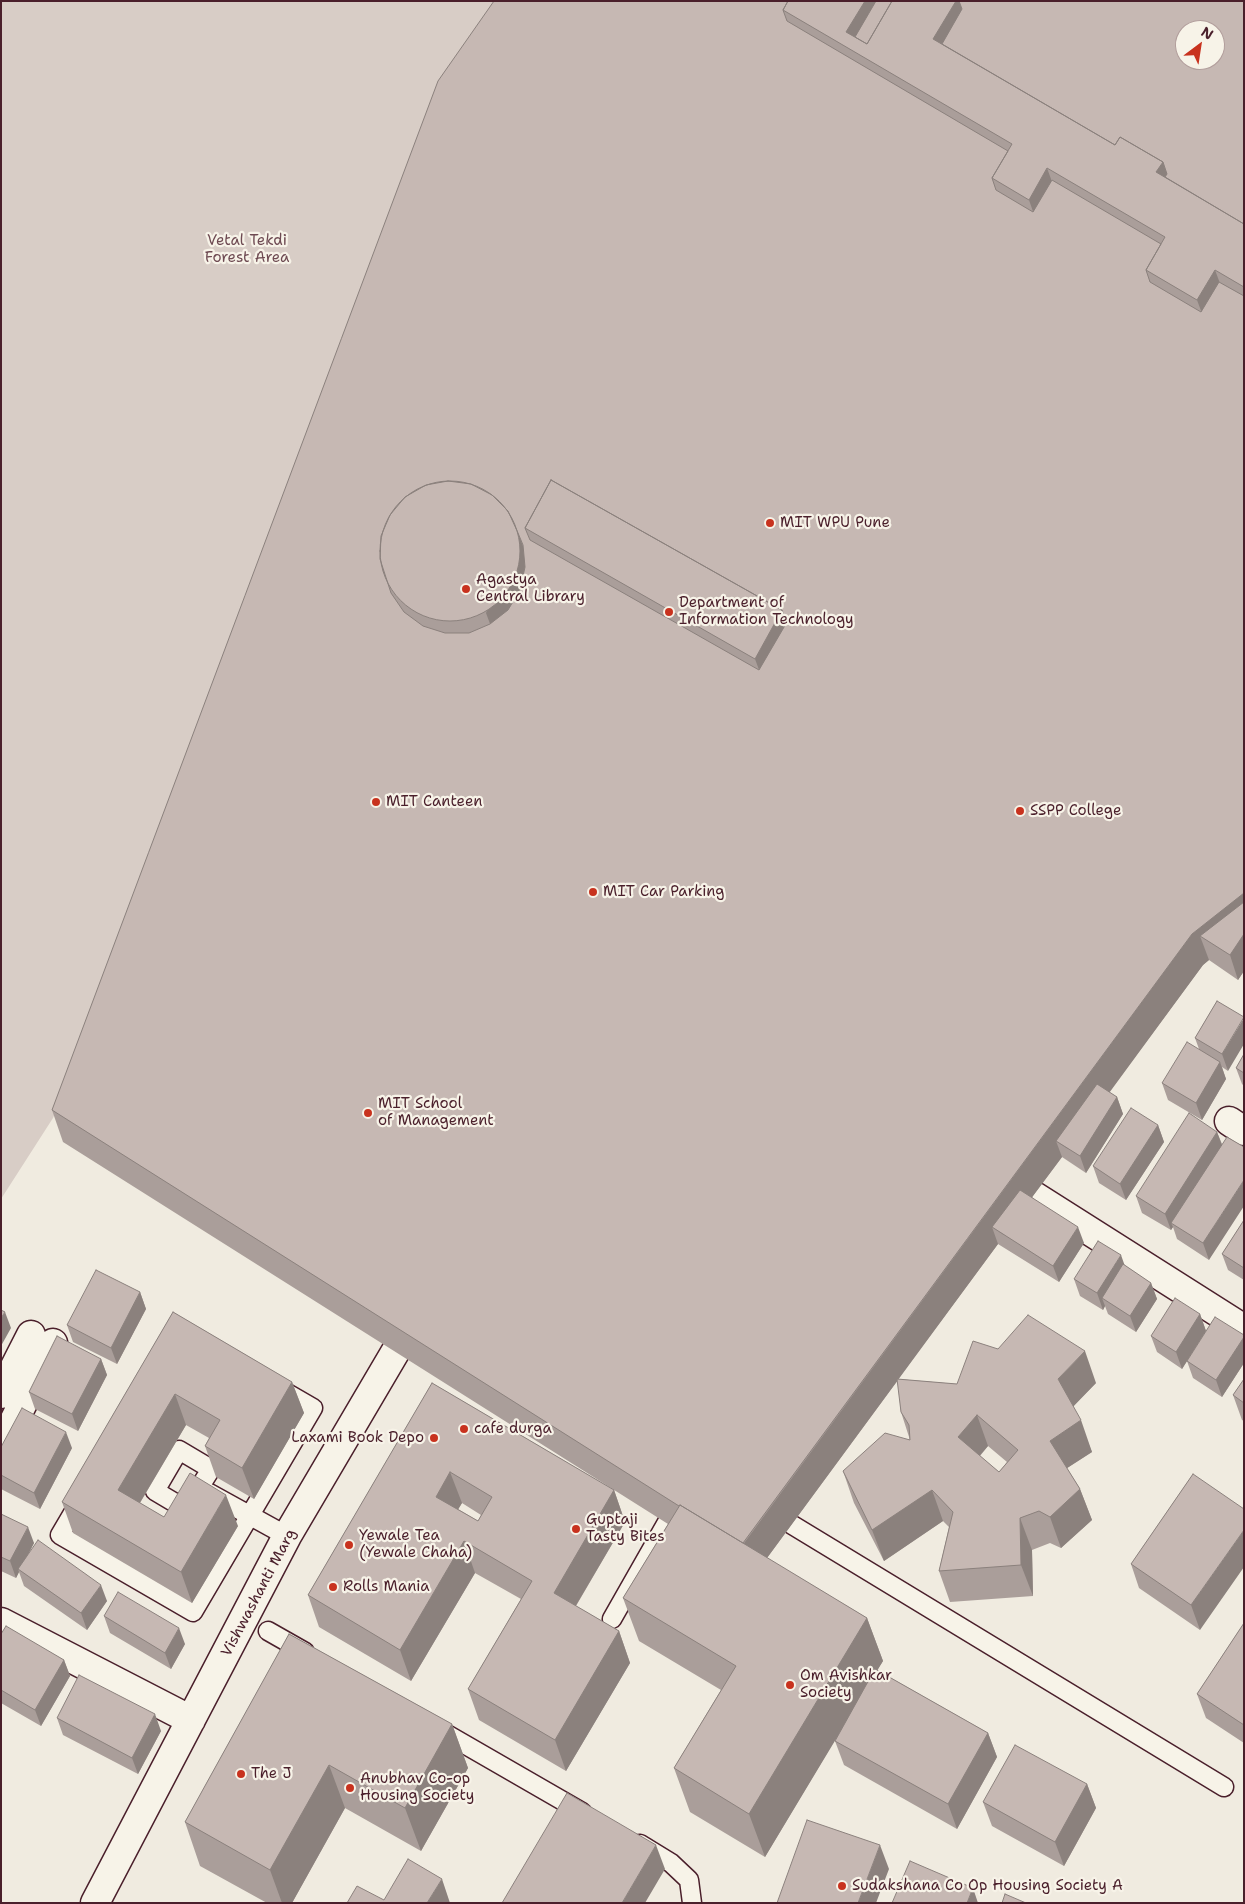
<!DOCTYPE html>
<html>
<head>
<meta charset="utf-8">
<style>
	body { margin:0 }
	#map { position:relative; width:1245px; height:1904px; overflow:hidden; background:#f0ebe0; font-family:"Shantell Sans",sans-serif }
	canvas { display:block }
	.frame { position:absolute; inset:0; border:2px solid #4a1f2b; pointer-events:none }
	.north { position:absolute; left:1175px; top:20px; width:50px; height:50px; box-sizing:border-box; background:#f7f3e8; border:1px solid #b29e9c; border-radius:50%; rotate:31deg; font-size:14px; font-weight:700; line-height:20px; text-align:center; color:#4a1f2b }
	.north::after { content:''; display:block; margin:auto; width:18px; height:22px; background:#c8321e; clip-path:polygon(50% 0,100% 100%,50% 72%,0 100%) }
</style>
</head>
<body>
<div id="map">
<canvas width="1245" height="1904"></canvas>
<div class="frame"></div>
<div class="north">N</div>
</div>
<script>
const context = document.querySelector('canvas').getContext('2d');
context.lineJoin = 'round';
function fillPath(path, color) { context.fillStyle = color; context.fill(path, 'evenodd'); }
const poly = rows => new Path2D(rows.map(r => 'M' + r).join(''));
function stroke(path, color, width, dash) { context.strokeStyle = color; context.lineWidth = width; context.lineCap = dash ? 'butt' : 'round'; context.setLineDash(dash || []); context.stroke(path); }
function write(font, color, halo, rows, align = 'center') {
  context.font = font + ' "Shantell Sans",sans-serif'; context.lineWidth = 4.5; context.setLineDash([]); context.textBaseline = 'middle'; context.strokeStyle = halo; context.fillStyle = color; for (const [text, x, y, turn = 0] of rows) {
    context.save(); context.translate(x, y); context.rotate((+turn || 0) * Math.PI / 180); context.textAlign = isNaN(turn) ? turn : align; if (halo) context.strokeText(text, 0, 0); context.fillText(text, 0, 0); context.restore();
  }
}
fillPath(poly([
	[1,1,633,1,67,1086,53,1118,1,1199]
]), '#d8cdc6');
const service = poly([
	[180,1331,313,1408,193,1612,60,1535,180,1331],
	[209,1493,287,1536],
	[191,1504,187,1510,155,1491,179,1450,211,1469,199,1488],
	[771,1512,1224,1787],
	[612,1619,678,1503],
	[268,1631,305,1652],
	[438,1729,582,1812],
	[640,1844,671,1863,689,1880,692,1903]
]);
const minor = poly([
	[1229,1121,1244,1131],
	[1003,1176,1244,1329],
	[1,1394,31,1335],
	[1,1447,53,1343],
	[1,1622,191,1720],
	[95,1903,287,1536,407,1332,420,1327]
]);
stroke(service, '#4a1f2b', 21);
stroke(minor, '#4a1f2b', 31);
stroke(service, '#f7f3e8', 18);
stroke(minor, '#f7f3e8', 28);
fillPath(poly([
	[494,1,1244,1,1244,971,1238,980,1209,960,1203,965,1109,1092,1117,1097,1123,1114,1086,1173,1062,1157,1032,1197,1084,1243,1059,1282,998,1244,898,1379,957,1384,1096,1383,1073,1406,1092,1452,1067,1468,1080,1489,1092,1520,1061,1548,1050,1543,1032,1550,1033,1596,950,1602,939,1571,949,1527,943,1521,884,1561,854,1503,843,1471,910,1440,901,1412,898,1380,767,1558,867,1618,883,1661,877,1670,988,1733,997,1757,957,1829,844,1765,835,1741,836,1738,765,1857,690,1812,674,1768,721,1690,639,1641,623,1598,668,1524,63,1142,52,1110],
	[988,1446,1007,1462,999,1472,980,1456],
	[1217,1001,1228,1071,1222,1067,1226,1079,1202,1120,1168,1100,1162,1083,1199,1049,1195,1038],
	[1244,1054,1244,1086,1242,1084,1236,1068],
	[1158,1125,1164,1142,1126,1200,1099,1183,1093,1166],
	[1217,1132,1222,1144,1209,1260,1177,1239,1173,1227,1171,1230,1142,1213,1136,1196],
	[1244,1220,1244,1280,1228,1270,1222,1254],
	[1125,1266,1151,1283,1157,1299,1136,1332,1108,1314,1105,1306,1103,1310,1080,1296,1074,1279],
	[140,1292,146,1309,117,1364,73,1342,67,1325],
	[173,1312,292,1382,304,1413,254,1499,216,1477,205,1446,209,1438,186,1425,140,1503,164,1517,238,1526,192,1603,73,1533,62,1502],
	[1200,1314,1206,1331,1182,1369,1157,1352,1151,1336],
	[1244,1335,1244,1363,1222,1397,1193,1378,1187,1361],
	[101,1359,107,1375,78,1431,35,1409,29,1392],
	[1244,1379,1244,1421,1242,1420,1233,1395],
	[432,1383,614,1490,625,1522,576,1606,619,1631,630,1663,566,1771,479,1720,468,1689,521,1599,475,1573,411,1681,319,1627,308,1595],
	[462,1503,481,1515,478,1521,458,1509],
	[1,1447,72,1448,40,1509,1,1489],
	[1193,1474,1200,1630,1139,1588,1131,1564],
	[1,1514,34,1543,28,1555,107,1601,87,1630,24,1586,19,1572,16,1578,1,1571],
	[104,1616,185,1644,171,1669,110,1633],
	[1244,1623,1244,1743,1206,1718,1197,1694],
	[1,1634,64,1660,70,1676,41,1726,1,1703],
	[289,1634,452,1724,468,1768,421,1851,345,1808,292,1903,267,1903,200,1866,185,1822],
	[57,1718,161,1731,138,1774,63,1735],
	[1087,1784,1096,1808,1064,1866,992,1826,983,1802]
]), '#aa9e9a');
fillPath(poly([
	[865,1,922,1,891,73,846,32],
	[956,1,959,1,974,40,960,64,933,39],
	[1163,162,1174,192,1156,172],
	[1047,168,1063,212,1044,243,1029,200],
	[1215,270,1231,313,1213,343,1197,300],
	[518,533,534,576,502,656,486,613],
	[782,610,798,653,771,702,755,659],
	[1244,893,1244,933,1200,936,1209,960,1203,965,1068,1149,1056,1141,1062,1157,1004,1235,992,1227,998,1244,753,1577,742,1546,1192,934],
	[1244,934,1244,971,1238,980,1230,955],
	[1244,1018,1244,1044,1228,1071,1222,1054],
	[1220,1062,1226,1079,1202,1120,1196,1103],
	[1117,1097,1123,1114,1086,1173,1080,1156],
	[1158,1125,1164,1142,1126,1200,1120,1184],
	[1217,1132,1223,1148,1171,1223,1173,1227,1171,1230,1165,1214],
	[1244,1180,1244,1206,1209,1260,1203,1243],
	[1078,1227,1084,1243,1059,1282,1053,1266],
	[1121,1255,1127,1272,1102,1298,1105,1306,1103,1310,1097,1293],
	[1151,1283,1157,1299,1136,1332,1130,1316],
	[140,1292,146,1309,117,1364,111,1348],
	[5,1312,11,1328,1,1346,1,1318],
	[1200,1314,1206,1331,1182,1369,1176,1352],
	[1244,1337,1244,1363,1222,1397,1216,1380],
	[1085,1351,1096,1383,1070,1410,1058,1379],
	[101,1359,107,1375,78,1431,72,1414],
	[292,1382,304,1413,254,1499,242,1468],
	[175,1394,186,1425,129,1521,118,1490],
	[977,1415,988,1446,969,1468,958,1437],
	[1081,1420,1092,1452,1061,1472,1050,1441],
	[66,1432,72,1448,40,1509,34,1493],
	[450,1472,462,1503,447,1528,436,1497],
	[1080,1489,1092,1520,1061,1548,1050,1517],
	[614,1490,625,1522,565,1624,554,1593],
	[932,1490,943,1521,884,1561,872,1530],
	[226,1495,238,1526,192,1603,181,1572],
	[1020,1518,1032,1550,1033,1596,1021,1565],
	[28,1527,34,1543,20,1570,18,1569,19,1572,16,1578,10,1561],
	[1244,1530,1244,1567,1200,1630,1191,1605],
	[464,1541,475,1573,411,1681,400,1650],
	[101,1585,107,1601,87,1630,81,1613],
	[867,1618,883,1661,765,1857,749,1814],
	[179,1628,185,1644,171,1669,165,1653],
	[619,1631,630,1663,566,1771,555,1740],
	[64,1660,70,1676,41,1726,35,1710],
	[155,1714,161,1731,138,1774,132,1758],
	[452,1724,468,1768,421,1851,405,1808],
	[988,1733,997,1757,957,1829,948,1804],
	[329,1765,345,1808,292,1903,282,1903,270,1870],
	[1087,1784,1096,1808,1064,1866,1055,1842],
	[656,1845,665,1869,645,1903,622,1903],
	[880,1845,889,1869,876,1903,858,1903],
	[442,1879,450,1903,427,1903],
	[973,1888,978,1903,967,1903]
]), '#8b817d');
const building = poly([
	[494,1,788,1,783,10,787,21,1008,151,992,178,996,190,1033,212,1052,180,1161,244,1146,270,1150,282,1201,312,1219,282,1244,296,1244,893,1192,934,743,1543,680,1505,679,1506,52,1110,438,81,494,1],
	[551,480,782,610,787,622,759,670,530,540,525,528,551,480],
	[448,481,471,484,492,495,508,511,518,533,523,545,525,567,520,590,508,610,490,624,469,633,445,633,423,626,404,612,391,593,380,559,381,536,390,515,405,497,426,485,448,481],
	[788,1,865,1,846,32,867,44,892,1,956,1,933,39,1115,145,1120,137,1163,162,1156,172,1244,224,1244,287,1215,270,1197,300,1146,270,1165,237,1047,168,1029,200,992,178,1012,144,783,10,788,1],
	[876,1,892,1,867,44,855,37,876,1],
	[959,1,1244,1,1244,224,1165,177,1167,174,1163,162,1120,137,1115,145,942,44,962,9,959,1],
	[1185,30,1215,30,1215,60,1185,60,1185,30],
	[551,480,782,610,755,659,525,528,551,480],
	'380 551a70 70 0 1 1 140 0a70 70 0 1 1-140 0Z',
	[1244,902,1244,934,1230,955,1200,936,1244,902],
	[1217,1001,1244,1017,1222,1054,1195,1038,1217,1001],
	[1187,1042,1220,1062,1196,1103,1162,1083,1187,1042],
	[1244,1054,1244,1073,1236,1068,1244,1054],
	[1097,1084,1117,1097,1080,1156,1056,1141,1097,1084],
	[1131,1108,1158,1125,1120,1184,1093,1166,1131,1108],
	[1189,1113,1217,1132,1165,1214,1136,1196,1189,1113],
	[1227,1137,1244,1147,1244,1180,1203,1243,1171,1223,1227,1137],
	[1020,1190,1078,1227,1053,1266,992,1227,1020,1190],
	[1244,1220,1244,1268,1222,1254,1244,1220],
	[1098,1241,1121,1255,1097,1293,1074,1279,1098,1241],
	[1123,1264,1151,1283,1130,1316,1102,1298,1123,1264],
	[96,1270,140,1292,111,1348,67,1325,96,1270],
	[1175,1298,1200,1314,1176,1352,1151,1336,1175,1298],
	[1,1310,5,1312,1,1318,1,1310],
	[173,1312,292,1382,242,1468,205,1446,220,1420,175,1394,118,1490,164,1517,190,1473,226,1495,181,1572,62,1502,173,1312],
	[1028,1315,1085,1351,1058,1379,1081,1420,1050,1441,1080,1489,1050,1517,1039,1511,1020,1518,1021,1565,939,1571,953,1512,932,1490,872,1530,843,1471,885,1433,910,1440,909,1425,901,1412,897,1379,957,1384,973,1341,998,1349,1028,1315],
	[977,1415,1018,1450,999,1472,958,1437,977,1415],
	[1215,1317,1244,1335,1244,1337,1216,1380,1187,1361,1215,1317],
	[57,1336,101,1359,72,1414,29,1392,57,1336],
	[1244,1379,1244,1403,1233,1395,1244,1379],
	[432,1383,614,1490,554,1593,619,1631,555,1740,468,1689,532,1581,464,1541,400,1650,308,1595,432,1383],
	[450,1472,492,1497,478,1521,436,1497,450,1472],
	[22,1408,66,1432,34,1493,1,1475,1,1447,22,1408],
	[1193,1474,1244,1509,1244,1530,1191,1605,1131,1564,1193,1474],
	[680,1505,867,1618,749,1814,674,1768,736,1666,623,1598,680,1505],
	[1,1514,28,1527,10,1561,1,1557,1,1514],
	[38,1540,101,1585,81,1613,18,1569,38,1540],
	[118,1592,179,1628,165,1653,104,1616,118,1592],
	[1244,1623,1244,1725,1197,1694,1244,1623],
	[6,1626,64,1660,35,1710,1,1690,1,1634,6,1626],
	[289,1634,452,1724,405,1808,329,1765,270,1870,185,1822,289,1634],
	[875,1669,988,1733,948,1804,835,1741,875,1669],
	[79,1675,155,1714,132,1758,57,1718,79,1675],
	[1015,1745,1087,1784,1055,1842,983,1802,1015,1745],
	[567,1793,656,1845,622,1903,502,1903,567,1793],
	[807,1820,880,1845,858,1903,777,1903,807,1820],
	[408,1859,442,1879,427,1903,347,1903,357,1886,384,1900,408,1859],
	[910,1861,973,1888,967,1903,892,1903,910,1861],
	[1005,1894,1026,1903,1002,1903,1005,1894]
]);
fillPath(building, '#c6b8b3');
stroke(building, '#8b817d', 1);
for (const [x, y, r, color] of [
	[770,523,5,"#c8321e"],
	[466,589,5,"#c8321e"],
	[669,612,5,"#c8321e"],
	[376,802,5,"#c8321e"],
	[1020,811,5,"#c8321e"],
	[593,892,5,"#c8321e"],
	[368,1113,5,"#c8321e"],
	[464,1429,5,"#c8321e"],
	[434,1438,5,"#c8321e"],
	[576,1529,5,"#c8321e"],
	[349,1545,5,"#c8321e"],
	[333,1587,5,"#c8321e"],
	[790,1685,5,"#c8321e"],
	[241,1774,5,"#c8321e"],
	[350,1788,5,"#c8321e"],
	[842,1886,5,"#c8321e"]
]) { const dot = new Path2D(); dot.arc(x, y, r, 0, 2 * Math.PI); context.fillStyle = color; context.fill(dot); stroke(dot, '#f7f3e8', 2); }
write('15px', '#6e4a52', '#f7f3e8', [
	["Vetal Tekdi",247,241],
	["Forest Area",247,258]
]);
write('15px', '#4a1f2b', '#f7f3e8', [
	["MIT WPU Pune",780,523],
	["Agastya",476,580],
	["Central Library",476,597],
	["Department of",679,603],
	["Information Technology",679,620],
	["MIT Canteen",386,802],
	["SSPP College",1030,811],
	["MIT Car Parking",603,892],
	["MIT School",378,1104],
	["of Management",378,1121],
	["cafe durga",474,1429],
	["Laxami Book Depo",424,1438,"right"],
	["Guptaji",586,1520],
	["Tasty Bites",586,1537],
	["Yewale Tea",359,1536],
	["(Yewale Chaha)",359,1553],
	["Rolls Mania",343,1587],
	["Om Avishkar",800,1676],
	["Society",800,1693],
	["The J",251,1774],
	["Anubhav Co-op",360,1779],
	["Housing Society",360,1796],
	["Sudakshana Co Op Housing Society A",852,1886]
], 'left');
write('15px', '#4a1f2b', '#f7f3e8', [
	["Vishwashanti Marg",259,1593,-62]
]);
</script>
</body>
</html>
